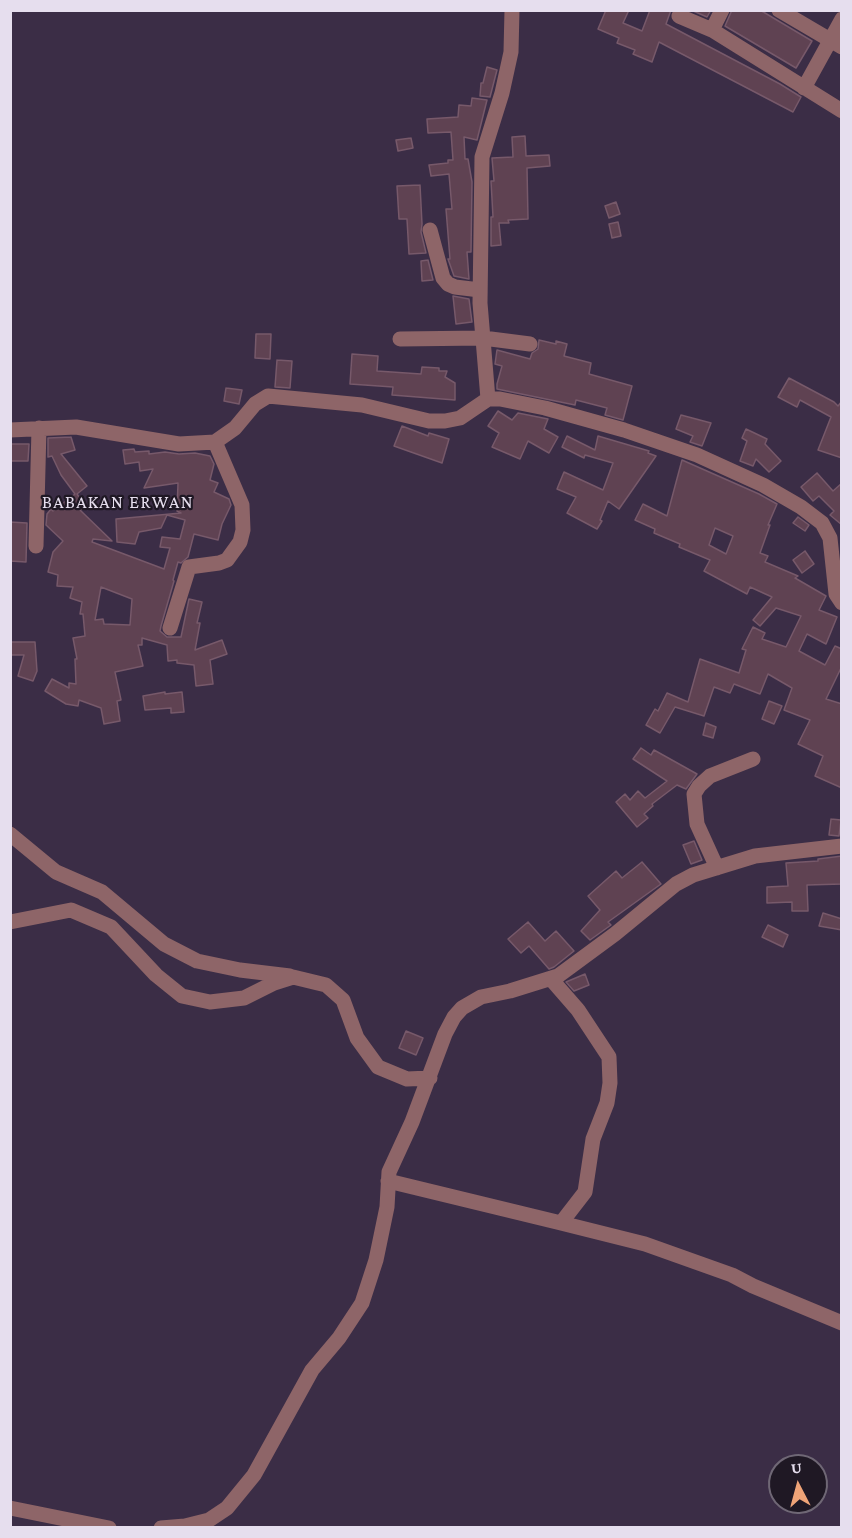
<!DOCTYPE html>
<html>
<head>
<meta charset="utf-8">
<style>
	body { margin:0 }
	#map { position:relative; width:852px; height:1538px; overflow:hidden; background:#3b2d46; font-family:"Crimson Pro",serif }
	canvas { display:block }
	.frame { position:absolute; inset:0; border:12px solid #e6deee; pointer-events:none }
	.north { position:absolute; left:768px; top:1454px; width:60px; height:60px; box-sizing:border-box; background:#1f1824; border:2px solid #6f6775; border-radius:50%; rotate:354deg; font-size:16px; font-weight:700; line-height:24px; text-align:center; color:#e6deee }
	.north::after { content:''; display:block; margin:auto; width:21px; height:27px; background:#efa377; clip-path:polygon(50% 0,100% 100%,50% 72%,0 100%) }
</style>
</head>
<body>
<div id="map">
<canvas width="852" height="1538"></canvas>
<div class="frame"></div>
<div class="north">U</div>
</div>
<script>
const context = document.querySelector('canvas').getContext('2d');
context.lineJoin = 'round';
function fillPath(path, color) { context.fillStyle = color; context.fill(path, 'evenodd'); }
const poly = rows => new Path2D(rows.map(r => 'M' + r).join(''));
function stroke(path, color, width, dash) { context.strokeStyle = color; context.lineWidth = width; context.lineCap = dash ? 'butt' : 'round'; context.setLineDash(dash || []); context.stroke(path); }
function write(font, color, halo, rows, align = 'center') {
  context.font = font + ' "Crimson Pro",serif'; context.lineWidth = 4.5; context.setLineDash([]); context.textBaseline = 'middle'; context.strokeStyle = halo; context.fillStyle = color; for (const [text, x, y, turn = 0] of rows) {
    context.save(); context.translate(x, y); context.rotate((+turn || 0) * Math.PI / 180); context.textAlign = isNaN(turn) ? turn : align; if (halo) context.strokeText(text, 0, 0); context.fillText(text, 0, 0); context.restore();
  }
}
const building = poly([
	[606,10,629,10,623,23,642,31,650,10,671,10,666,24,780,84,801,97,793,112,659,42,652,62,633,54,635,50,617,43,619,38,598,29,606,10],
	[691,10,711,10,707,17,691,10],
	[732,10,760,10,812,41,796,68,725,26,732,10],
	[487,67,497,70,490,97,480,96,481,83,483,83,487,67],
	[472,98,487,100,477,140,464,137,465,159,468,159,472,182,471,252,467,252,469,279,454,276,448,259,450,259,446,209,452,209,449,174,431,176,429,165,448,163,448,160,453,160,451,132,428,133,427,119,458,117,459,105,471,106,472,98],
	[525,136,526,156,549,155,550,166,527,168,528,219,508,220,509,223,499,223,501,245,491,246,491,217,493,217,491,181,494,181,492,158,513,157,512,137,525,136],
	[411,138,413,148,398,151,396,140,411,138],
	[420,185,422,224,421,232,426,253,409,254,407,219,399,219,397,186,420,185],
	[616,202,620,214,609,218,605,206,616,202],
	[618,222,621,236,612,238,609,224,618,222],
	[428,260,433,280,422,281,421,261,428,260],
	[453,296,469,299,472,322,456,324,453,296],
	[256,334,271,334,270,359,255,358,256,334],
	[539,340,556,344,556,341,567,344,564,356,591,363,589,374,632,386,623,420,605,415,607,408,576,400,575,405,497,389,497,384,502,366,495,364,497,350,530,359,532,353,538,349,539,340],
	[352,354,378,356,377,371,421,374,422,367,439,368,439,371,447,371,445,377,455,383,455,400,392,395,393,387,350,384,352,354],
	[277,360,292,361,290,388,275,387,277,360],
	[789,378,834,402,838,406,842,401,842,458,818,450,831,417,800,400,797,407,778,397,789,378],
	[226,388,242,390,239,404,224,401,226,388],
	[498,411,512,420,518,413,548,419,544,429,558,437,549,453,528,441,520,459,492,447,499,433,488,426,498,411],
	[681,415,711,423,702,446,690,442,693,436,676,429,681,415],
	[402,426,428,436,429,433,449,439,442,463,394,446,402,426],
	[746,429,767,439,765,444,781,461,769,472,756,459,753,466,740,461,747,441,742,438,746,429],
	[567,436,595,450,598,436,649,451,648,453,656,456,619,509,608,501,600,520,602,521,597,529,567,513,576,497,557,489,564,472,603,490,613,463,585,455,584,458,562,447,567,436],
	[71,437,75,450,61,454,87,486,77,494,86,507,80,510,112,541,93,539,92,542,164,569,170,548,160,547,162,537,180,539,185,520,167,515,161,528,139,532,135,544,117,542,116,519,181,513,177,511,178,483,144,488,153,469,140,471,139,462,125,464,123,450,134,449,135,452,149,451,149,454,165,452,179,454,195,453,210,456,214,464,210,480,218,483,214,492,229,499,231,505,222,524,218,540,194,534,188,557,181,563,178,562,173,580,174,581,161,626,160,631,167,637,181,637,189,599,202,602,197,623,200,623,195,650,222,640,227,654,210,660,213,684,196,686,194,665,177,663,177,660,168,661,167,645,142,638,142,645,138,645,143,666,115,672,121,700,117,701,120,721,104,724,101,708,79,700,78,706,66,704,45,691,52,679,69,688,69,683,76,684,75,659,77,659,73,638,85,636,83,614,80,614,82,602,70,598,73,587,57,586,58,575,48,572,53,552,63,541,46,525,47,514,51,509,53,511,75,494,61,475,52,456,48,457,48,438,71,437],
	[101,587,132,599,130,625,104,624,103,619,95,620,101,587],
	[10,444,29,444,28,461,10,461,10,444],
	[682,460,759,494,777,504,768,525,770,525,760,553,768,556,765,562,798,576,795,578,826,596,819,610,837,617,826,644,807,634,799,651,825,665,835,646,842,649,842,666,826,699,842,704,842,788,815,776,823,756,798,744,810,720,784,710,792,688,768,674,760,694,734,684,730,693,714,687,704,716,675,707,660,733,646,725,655,709,658,711,667,693,688,702,700,659,739,673,746,650,742,649,753,627,765,633,762,639,786,647,801,616,776,608,760,626,753,620,772,597,750,587,747,594,704,571,710,560,679,547,680,544,654,533,655,529,635,520,643,504,667,516,682,460],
	[715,528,733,536,726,554,709,545,715,528],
	[817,473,833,491,842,483,842,525,830,515,834,511,819,496,813,501,801,487,817,473],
	[798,517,809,525,805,531,793,523,798,517],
	[10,522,27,523,26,562,10,561,10,522],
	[805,551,814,564,802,573,793,560,805,551],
	[10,642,35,642,37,671,33,681,18,676,24,655,10,655,10,642],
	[165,692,165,694,182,692,184,712,171,713,171,708,145,710,143,696,165,692],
	[769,701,782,706,774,724,762,719,769,701],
	[706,723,716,727,713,738,703,735,706,723],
	[641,748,651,755,654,750,697,774,686,789,677,785,652,804,653,806,644,814,648,818,637,827,616,802,625,794,630,800,638,791,645,798,667,781,633,759,641,748],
	[831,819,841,820,839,836,829,835,831,819],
	[694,841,702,860,691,864,683,845,694,841],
	[842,856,842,884,807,885,808,911,792,911,792,902,767,903,767,887,788,886,786,863,818,861,818,859,842,856],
	[642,862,661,884,608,922,611,925,590,940,581,931,600,910,588,896,616,871,622,878,642,862],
	[823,913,842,919,842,930,819,926,823,913],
	[528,922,545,941,556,931,574,951,554,967,549,969,529,946,521,953,508,939,528,922],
	[768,925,788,935,783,947,762,937,768,925],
	[585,974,589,985,574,991,566,982,585,974],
	[406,1031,423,1038,416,1055,399,1048,406,1031]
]);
fillPath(building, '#5f4252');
stroke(building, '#77596a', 1.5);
stroke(poly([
	[779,10,842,47],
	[679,16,712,30,842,111],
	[712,30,722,10],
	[804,88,842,19],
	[430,230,443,278,448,284,455,287,480,290],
	[400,339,483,338,530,344],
	[488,399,480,303,482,157,502,93,511,52,512,10],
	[10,430,76,427,179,444,215,442,235,428,255,404,268,396,362,405,429,421,445,421,460,418,488,399,500,399,545,408,624,430,697,455,763,485,801,507,822,523,830,538,836,594,842,603],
	[36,546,39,428],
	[170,628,189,567,219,563,227,560,240,542,243,530,242,505,215,442],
	[10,834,56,872,102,892,164,944,197,961,240,970,290,976],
	[717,868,697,824,694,794,699,786,710,776,753,759],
	[10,922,71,910,111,927,156,975,182,996,210,1002,244,998,274,983,293,977,326,985,343,1000,357,1038,378,1067,407,1079,430,1078],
	[551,979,578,1010,609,1057,610,1083,607,1103,593,1139,585,1192,561,1223,645,1244,732,1275,753,1286,842,1323],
	[388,1181,561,1223],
	[10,1508,109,1528],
	[161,1528,185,1526,209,1520,227,1508,254,1475,312,1370,339,1338,362,1303,376,1260,387,1207,389,1172,412,1122,445,1034,454,1017,462,1008,481,997,510,991,558,976,615,934,676,884,693,875,755,856,842,846]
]), '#8e6568', 15);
context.letterSpacing = '1.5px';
write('18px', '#e6deee', '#1f1824', [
	["BABAKAN ERWAN",118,502]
]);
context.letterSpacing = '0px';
</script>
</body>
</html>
